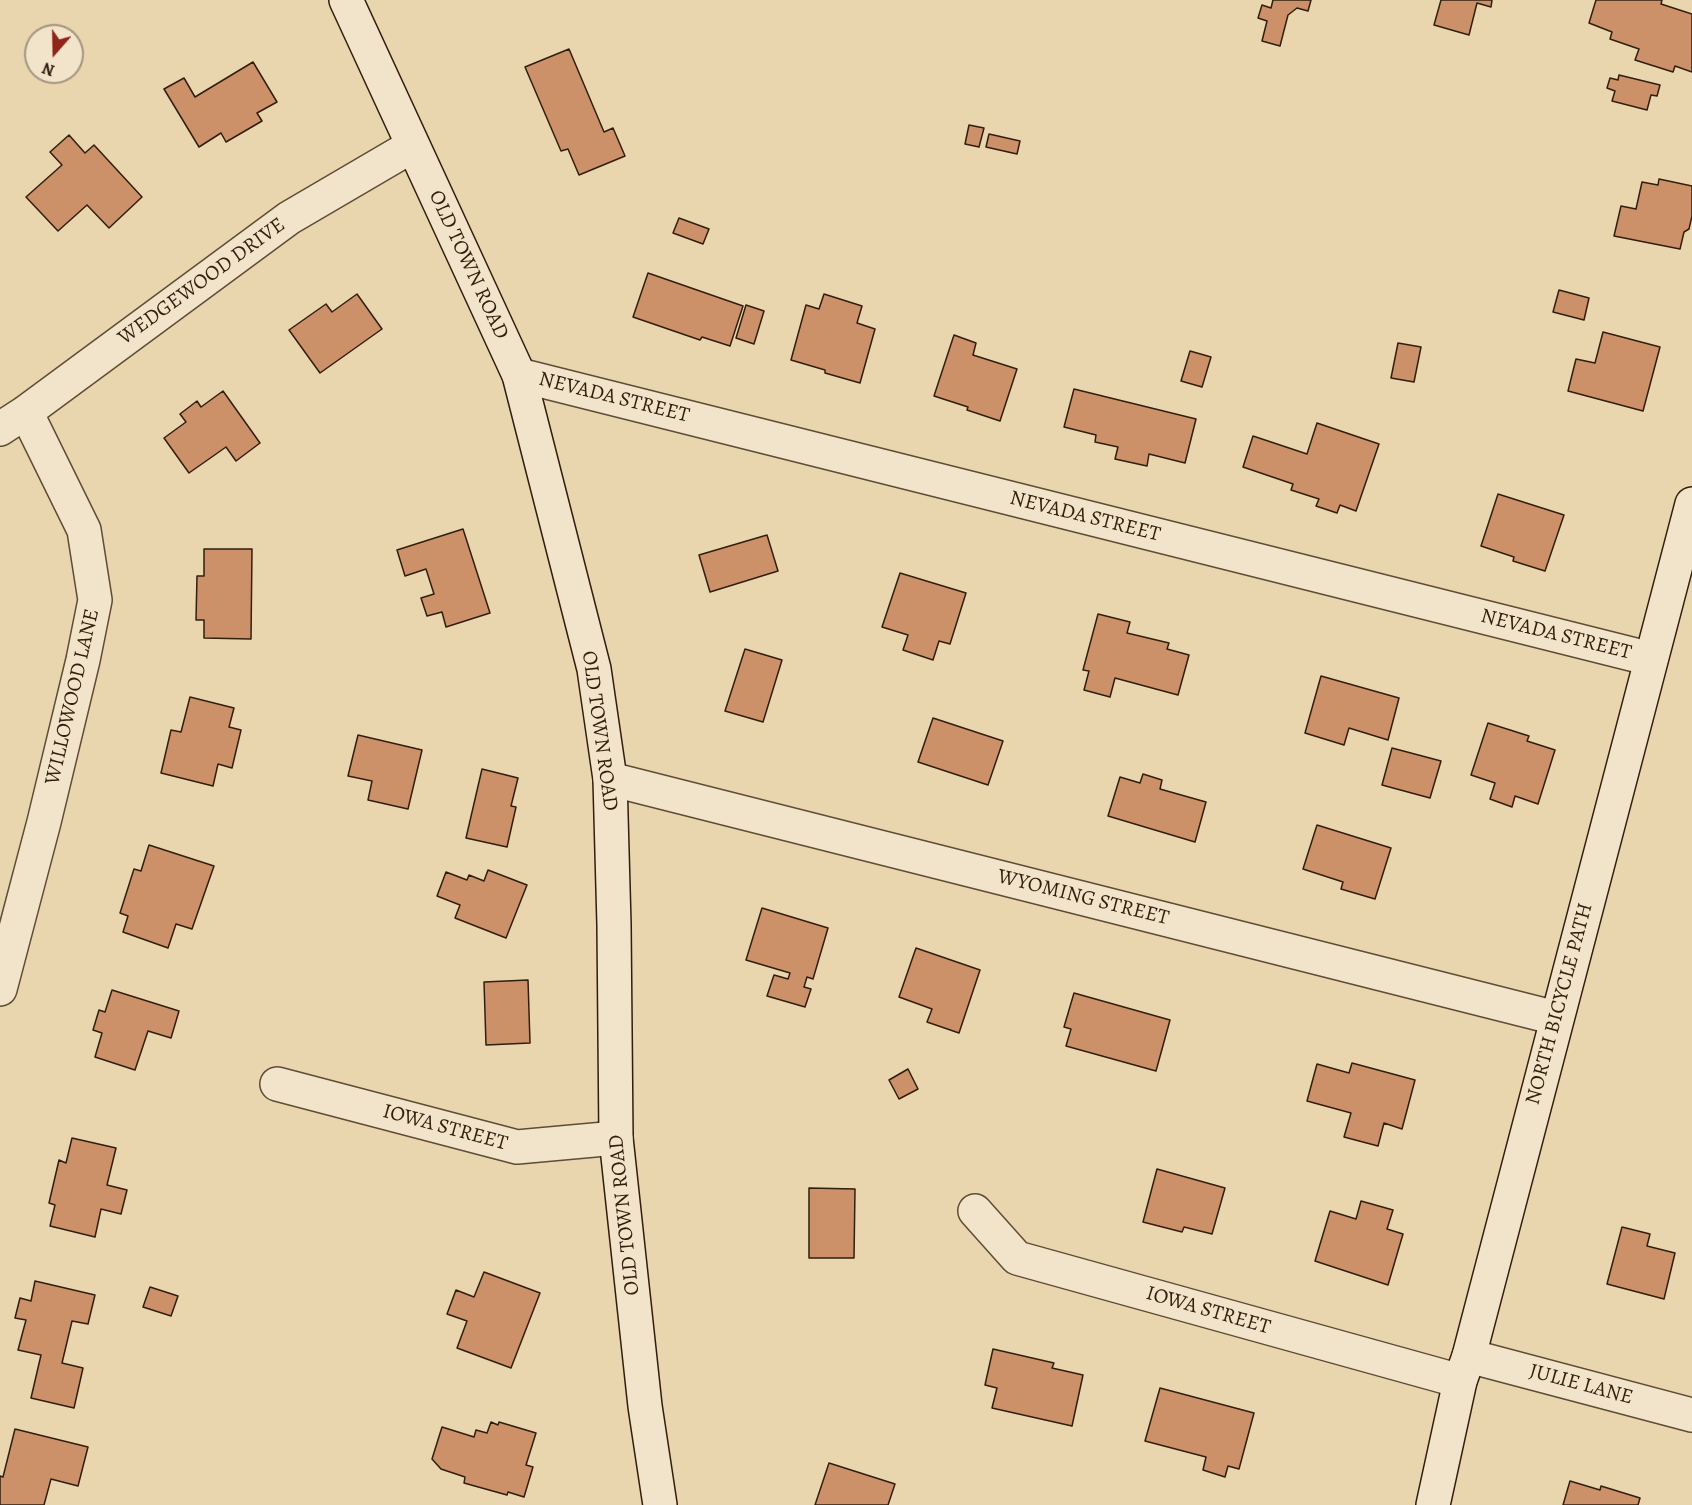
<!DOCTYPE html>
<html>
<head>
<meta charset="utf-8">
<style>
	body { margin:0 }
	#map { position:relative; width:1692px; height:1505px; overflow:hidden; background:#e9d5ae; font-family:Alegreya,serif }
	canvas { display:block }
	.north { position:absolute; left:24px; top:24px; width:60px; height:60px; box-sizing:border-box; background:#f1e4ca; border:2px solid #a4957e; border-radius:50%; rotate:200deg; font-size:16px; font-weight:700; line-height:24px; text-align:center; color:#311e0d }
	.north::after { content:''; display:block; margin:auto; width:21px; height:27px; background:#8f2418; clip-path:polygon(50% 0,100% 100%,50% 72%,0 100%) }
</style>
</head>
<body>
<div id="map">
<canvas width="1692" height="1505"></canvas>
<div class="north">N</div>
</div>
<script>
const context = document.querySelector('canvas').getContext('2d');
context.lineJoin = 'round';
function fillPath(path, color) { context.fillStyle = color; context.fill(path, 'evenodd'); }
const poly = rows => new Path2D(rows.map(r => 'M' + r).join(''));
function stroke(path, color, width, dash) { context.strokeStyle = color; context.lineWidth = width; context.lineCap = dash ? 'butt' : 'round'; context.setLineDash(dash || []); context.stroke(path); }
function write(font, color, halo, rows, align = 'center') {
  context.font = font + ' Alegreya,serif'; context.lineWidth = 4.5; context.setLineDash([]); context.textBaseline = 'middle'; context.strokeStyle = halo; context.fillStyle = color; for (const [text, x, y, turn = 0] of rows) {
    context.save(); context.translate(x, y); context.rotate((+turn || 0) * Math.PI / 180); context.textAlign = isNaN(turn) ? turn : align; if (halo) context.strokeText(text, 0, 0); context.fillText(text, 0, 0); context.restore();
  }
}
const building = poly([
	[1273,0,1311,0,1308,11,1297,8,1288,15,1280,46,1262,41,1267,21,1258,18,1262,5,1271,8,1273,0],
	[1441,0,1492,0,1491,7,1477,3,1469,35,1434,25,1441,0],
	[1596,0,1662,0,1661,4,1692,14,1692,72,1675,66,1673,72,1635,60,1639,49,1610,39,1612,32,1589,23,1596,0],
	[569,49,604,132,613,128,625,156,579,175,568,149,561,151,525,67,569,49],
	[253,62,277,102,257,113,262,121,226,142,221,133,199,147,164,89,184,78,195,97,253,62],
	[1619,75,1660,85,1657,96,1651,95,1647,110,1612,101,1615,91,1607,88,1610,78,1618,80,1619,75],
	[969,125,984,128,979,147,965,144,969,125],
	[989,134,1020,141,1017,154,986,147,989,134],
	[69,135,85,153,94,145,142,197,109,228,87,205,58,231,26,197,62,165,50,152,69,135],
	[1659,179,1692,186,1692,216,1689,229,1684,232,1680,249,1614,236,1621,206,1636,209,1642,182,1658,185,1659,179],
	[679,218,709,229,703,244,673,233,679,218],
	[648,273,743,306,730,346,702,337,700,340,633,317,648,273],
	[1559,290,1589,298,1584,320,1553,312,1559,290],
	[357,294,382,329,320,373,289,330,326,304,332,312,357,294],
	[824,294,862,306,857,323,875,329,860,383,825,373,825,370,791,360,806,305,819,309,824,294],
	[746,305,764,311,754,344,736,338,746,305],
	[1603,332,1660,347,1643,411,1568,391,1576,359,1595,363,1603,332],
	[954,335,976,343,973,355,1017,369,1000,421,967,410,968,407,934,396,954,335],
	[1398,343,1421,347,1414,382,1391,378,1398,343],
	[1190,351,1211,357,1202,387,1181,381,1190,351],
	[1074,389,1196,419,1185,463,1149,454,1147,466,1115,459,1118,447,1095,442,1096,435,1064,427,1074,389],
	[223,391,260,443,236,461,226,447,189,473,164,438,186,422,180,414,197,401,201,407,223,391],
	[1317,423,1379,444,1356,511,1340,505,1337,513,1316,506,1319,499,1291,490,1293,484,1243,467,1253,436,1307,454,1317,423],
	[1498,494,1564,515,1545,571,1513,561,1514,557,1481,546,1498,494],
	[463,529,490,613,446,627,442,612,427,616,421,598,434,594,426,569,405,576,397,550,463,529],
	[767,535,778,571,710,592,699,555,767,535],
	[204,549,252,549,251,639,204,638,204,620,196,620,197,576,204,576,204,549],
	[900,573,966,593,950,644,939,641,933,660,903,650,908,635,882,627,900,573],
	[1098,614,1130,622,1127,633,1169,643,1167,649,1189,655,1178,695,1115,678,1110,697,1084,690,1089,671,1083,670,1098,614],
	[745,649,782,660,763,722,725,711,745,649],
	[1321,676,1399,698,1388,740,1349,728,1344,745,1305,733,1321,676],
	[190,697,234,708,229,727,241,730,232,768,218,764,213,786,161,773,171,730,181,732,190,697],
	[933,718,1003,741,988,785,918,762,933,718],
	[1488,723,1529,736,1527,741,1555,750,1538,804,1515,796,1512,807,1490,799,1495,783,1471,775,1488,723],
	[358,735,422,750,408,809,368,800,372,781,348,776,358,735],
	[1392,748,1441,761,1430,798,1382,785,1392,748],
	[482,769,518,778,511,806,516,807,507,847,466,838,482,769],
	[1143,774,1162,780,1160,789,1206,802,1195,842,1108,816,1120,777,1140,783,1143,774],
	[1317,825,1391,848,1375,899,1341,889,1343,882,1303,869,1317,825],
	[149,845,214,866,192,929,176,924,168,948,123,932,128,916,120,913,134,869,141,871,149,845],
	[488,870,527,885,506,938,455,918,460,905,437,896,446,872,467,880,469,875,484,881,488,870],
	[762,908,828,928,813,979,807,977,804,987,811,989,805,1007,767,996,774,975,788,979,790,973,746,960,762,908],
	[916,948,980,970,959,1033,927,1022,932,1009,899,997,916,948],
	[528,980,530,1043,486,1045,484,982,528,980],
	[112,990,179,1011,171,1038,148,1031,135,1070,95,1057,102,1033,93,1030,99,1010,105,1012,112,990],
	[1074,993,1170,1020,1156,1071,1066,1046,1071,1029,1064,1027,1074,993],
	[1352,1063,1415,1080,1402,1129,1384,1123,1378,1146,1344,1137,1351,1113,1307,1101,1317,1064,1349,1073,1352,1063],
	[908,1069,918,1089,899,1099,889,1080,908,1069],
	[72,1138,116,1148,107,1185,127,1190,121,1214,101,1209,95,1237,50,1226,55,1205,49,1203,59,1160,66,1163,72,1138],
	[1157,1169,1225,1188,1212,1234,1184,1227,1182,1232,1143,1222,1157,1169],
	[809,1188,855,1189,854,1258,809,1258,809,1188],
	[1361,1201,1393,1210,1387,1229,1403,1234,1388,1285,1315,1261,1330,1211,1356,1219,1361,1201],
	[1622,1227,1650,1234,1647,1246,1675,1253,1664,1299,1607,1284,1622,1227],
	[484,1272,540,1293,511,1368,457,1348,467,1321,447,1314,456,1290,474,1297,484,1272],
	[35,1281,95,1295,88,1324,72,1321,62,1363,83,1368,74,1408,31,1398,41,1355,18,1350,26,1320,15,1318,20,1298,31,1301,35,1281],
	[150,1287,178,1296,171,1316,143,1307,150,1287],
	[993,1349,1054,1363,1052,1368,1083,1375,1072,1426,992,1408,997,1388,985,1385,993,1349],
	[1160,1388,1254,1413,1239,1469,1228,1466,1225,1477,1203,1470,1206,1457,1145,1441,1160,1388],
	[491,1422,498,1425,499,1422,536,1433,526,1465,533,1467,524,1497,508,1492,507,1495,464,1483,465,1477,441,1469,432,1459,442,1427,474,1437,476,1430,487,1433,491,1422],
	[15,1429,88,1447,78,1486,51,1479,44,1505,0,1505,0,1476,3,1477,15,1429],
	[829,1463,895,1484,888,1505,815,1505,829,1463],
	[1570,1481,1600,1490,1601,1486,1640,1498,1638,1505,1563,1505,1570,1481]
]);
fillPath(building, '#cd916a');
stroke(building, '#311e0d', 1.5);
const street = poly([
	[519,375,1651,659],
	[0,429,26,412,289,218,412,146],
	[610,779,1556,1018],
	[0,989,44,822,83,660,95,600,84,530,26,412],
	[277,1084,517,1147,616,1138],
	[975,1211,1017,1258,1460,1381],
	[1469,1356,1692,1415]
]);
const secondary = poly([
	[346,0,519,375,594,669,610,779,614,925,616,1138,645,1406,660,1505],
	[1433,1505,1460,1381,1469,1356,1692,504]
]);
stroke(street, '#5f4c35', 36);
stroke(secondary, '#311e0d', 36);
stroke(street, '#f1e4ca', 33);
stroke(secondary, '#f1e4ca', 33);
write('21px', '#311e0d', '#f1e4ca', [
	["OLD TOWN ROAD",468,265,65],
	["WEDGEWOOD DRIVE",202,282,-36],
	["NEVADA STREET",614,398,14],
	["NEVADA STREET",1085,517,14],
	["NEVADA STREET",1556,635,14],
	["WILLOWOOD LANE",73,697,-77],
	["OLD TOWN ROAD",599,731,82],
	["WYOMING STREET",1083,898,14],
	["NORTH BICYCLE PATH",1560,1004,-75],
	["IOWA STREET",445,1128,15],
	["OLD TOWN ROAD",625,1215,-96],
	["IOWA STREET",1208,1311,16],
	["JULIE LANE",1581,1385,15]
]);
</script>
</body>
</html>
